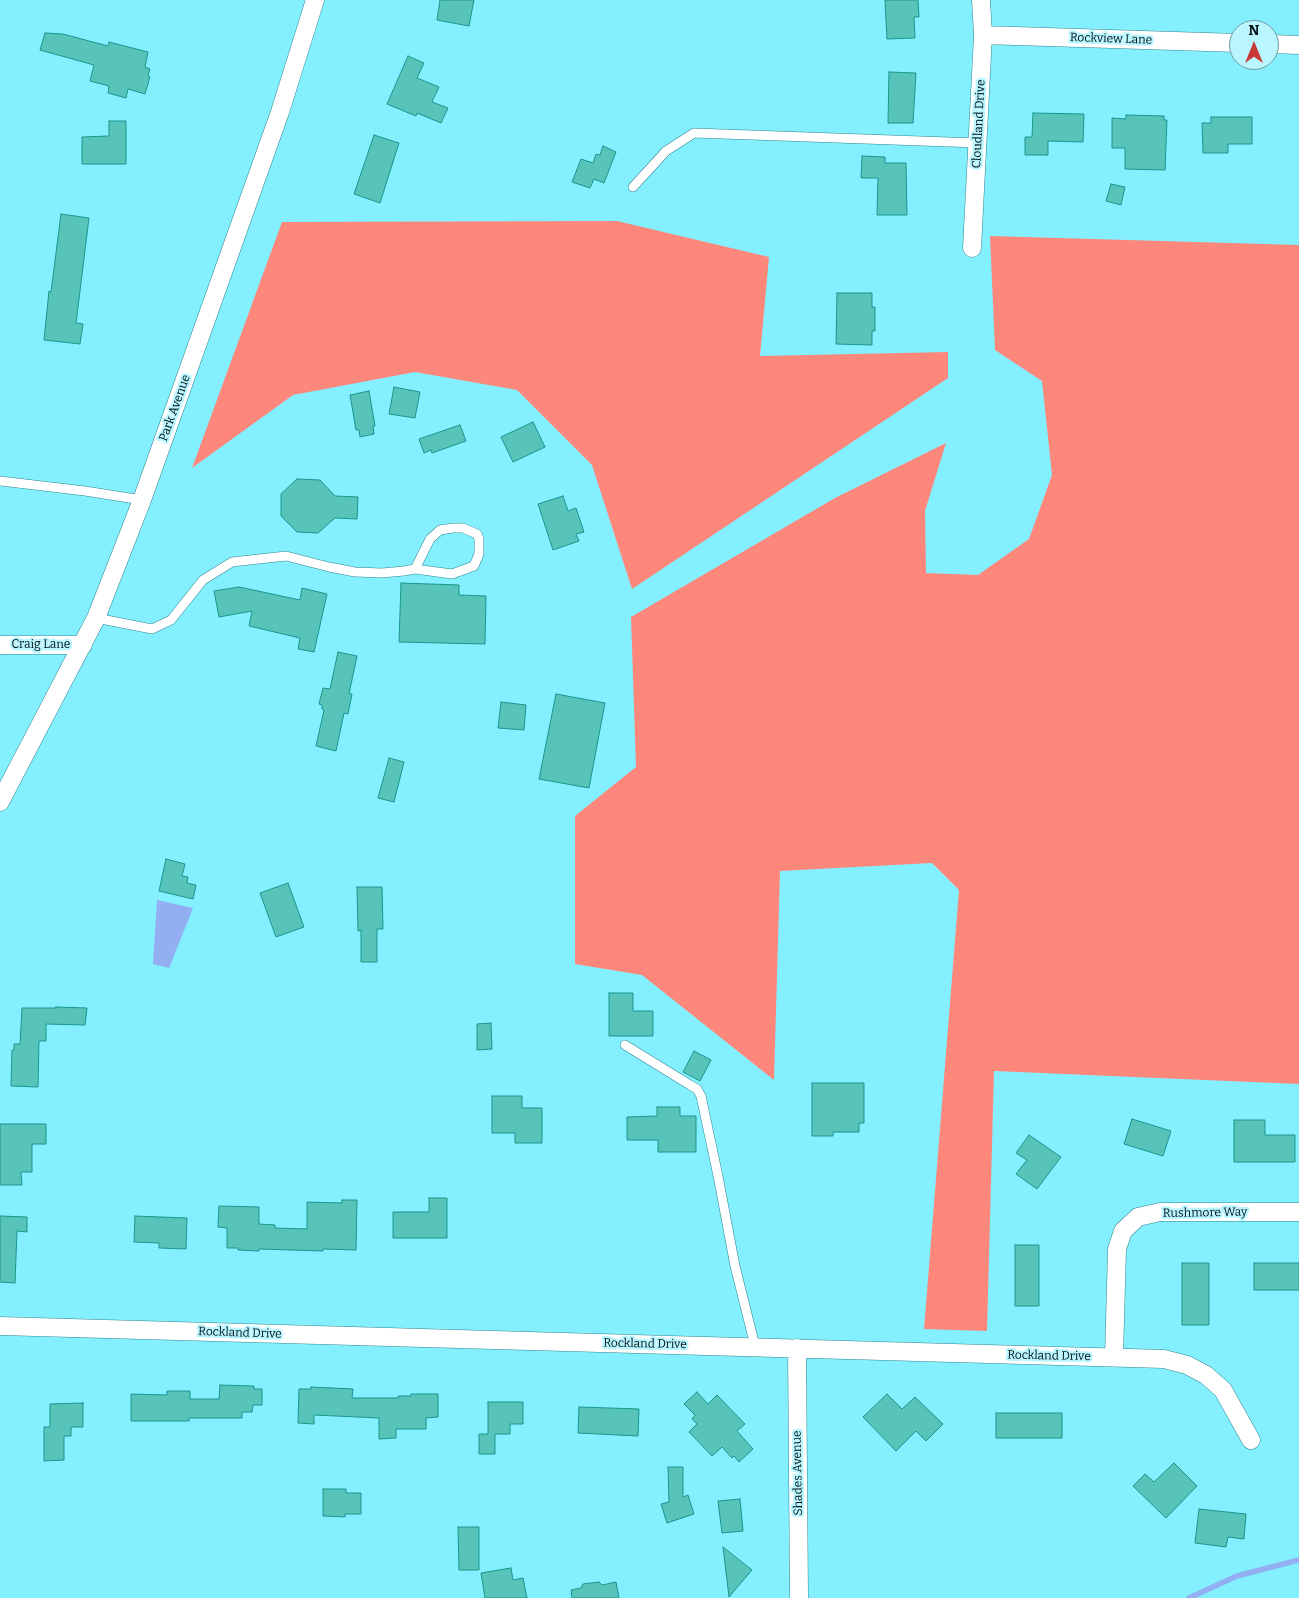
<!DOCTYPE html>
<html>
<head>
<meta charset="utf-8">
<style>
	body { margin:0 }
	#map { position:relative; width:1299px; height:1598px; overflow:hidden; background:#84f0ff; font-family:Bitter,serif }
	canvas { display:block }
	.north { position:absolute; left:1229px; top:20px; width:50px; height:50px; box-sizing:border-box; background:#baf6ff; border:1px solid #709aa1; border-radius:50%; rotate:0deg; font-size:14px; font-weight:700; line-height:20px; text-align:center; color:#001013 }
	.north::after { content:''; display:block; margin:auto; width:18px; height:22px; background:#c83a35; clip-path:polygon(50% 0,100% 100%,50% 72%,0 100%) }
</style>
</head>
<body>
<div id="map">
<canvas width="1299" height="1598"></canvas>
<div class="north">N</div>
</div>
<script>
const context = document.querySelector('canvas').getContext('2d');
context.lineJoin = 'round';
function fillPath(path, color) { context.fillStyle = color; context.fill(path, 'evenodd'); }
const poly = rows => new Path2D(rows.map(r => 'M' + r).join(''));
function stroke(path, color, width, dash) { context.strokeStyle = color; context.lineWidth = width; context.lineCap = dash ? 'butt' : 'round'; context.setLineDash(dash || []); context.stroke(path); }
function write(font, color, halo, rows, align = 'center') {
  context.font = font + ' Bitter,serif'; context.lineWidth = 4.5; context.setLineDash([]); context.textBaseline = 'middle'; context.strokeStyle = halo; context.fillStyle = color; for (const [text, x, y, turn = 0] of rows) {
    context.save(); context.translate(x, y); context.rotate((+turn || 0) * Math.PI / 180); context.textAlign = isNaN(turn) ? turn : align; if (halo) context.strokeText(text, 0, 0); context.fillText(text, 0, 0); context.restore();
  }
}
fillPath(poly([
	[617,221,769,257,760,356,948,352,948,378,632,589,592,465,517,390,415,372,293,395,192,468,282,222],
	[990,236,1299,245,1299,1084,994,1071,987,1331,924,1329,959,890,932,863,780,871,774,1080,642,975,575,964,575,816,636,767,631,617,835,498,946,443,925,511,926,573,978,575,1029,539,1052,475,1042,381,995,350]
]), '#fe877c');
fillPath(poly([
	[157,900,193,908,169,968,153,964]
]), '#93aff1');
stroke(poly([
	[1189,1598,1237,1576,1299,1560]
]), '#93aff1', 5.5);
const building = poly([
	[440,0,474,0,469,26,437,20,440,0],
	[885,0,918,0,919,17,914,17,915,38,887,39,885,0],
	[45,33,63,34,108,46,109,42,148,52,145,67,150,69,148,76,150,77,145,94,128,89,126,98,108,93,109,86,90,81,94,65,40,50,45,33],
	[408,56,424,63,417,78,439,87,432,102,448,108,441,123,417,113,416,116,387,104,408,56],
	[889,72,916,73,913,123,888,123,889,72],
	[1033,113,1084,114,1083,142,1048,141,1048,155,1025,155,1025,137,1032,137,1033,113],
	[1126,115,1164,116,1164,120,1167,120,1165,170,1125,169,1125,148,1112,148,1112,118,1126,119,1126,115],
	[1211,117,1252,117,1252,144,1228,144,1228,153,1203,153,1202,123,1211,123,1211,117],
	[109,121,126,121,126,164,82,164,82,137,109,136,109,121],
	[374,135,399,143,380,203,354,194,374,135],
	[603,146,616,152,604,183,594,179,590,188,572,182,581,159,593,163,596,154,600,155,603,146],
	[862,156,885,157,885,163,906,163,907,215,877,215,878,178,861,178,862,156],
	[1111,184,1125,187,1121,205,1106,201,1111,184],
	[61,214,89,218,76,323,83,324,80,344,44,340,49,291,51,292,61,214],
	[837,293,872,293,872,307,875,307,875,331,872,331,872,345,836,344,837,293],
	[394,387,420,392,415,418,389,414,394,387],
	[369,391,375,426,373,426,374,434,360,437,359,430,356,430,350,395,369,391],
	[533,422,545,447,513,462,501,437,533,422],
	[460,425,466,441,432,453,431,450,424,453,419,439,460,425],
	[297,479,320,480,335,496,358,497,357,519,335,518,318,533,297,532,281,516,281,494,297,479],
	[563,496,568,511,576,508,584,532,576,534,579,541,553,550,538,504,563,496],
	[401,583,459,585,459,595,486,596,485,644,399,642,401,583],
	[239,587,300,600,302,588,327,594,314,652,298,649,300,638,249,626,252,611,219,617,214,591,239,587],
	[338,652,357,656,349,694,352,694,348,714,344,713,336,751,316,746,324,710,322,709,322,705,319,704,323,688,330,689,338,652],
	[556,694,605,703,589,788,539,779,556,694],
	[501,702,526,705,524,730,498,728,501,702],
	[389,758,404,762,394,802,378,798,389,758],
	[166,859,185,864,182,876,188,877,187,883,196,885,193,899,159,891,166,859],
	[288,883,304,927,276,937,260,893,288,883],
	[357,887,382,887,383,929,377,929,377,962,361,962,361,930,358,931,357,887],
	[609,993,633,993,633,1011,653,1011,653,1036,609,1036,609,993],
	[56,1007,87,1008,85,1025,46,1024,46,1041,39,1041,38,1087,11,1086,12,1050,14,1050,14,1044,20,1044,22,1008,56,1008,56,1007],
	[491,1023,492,1049,477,1050,477,1024,491,1023],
	[694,1051,711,1060,700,1081,683,1072,694,1051],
	[812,1083,864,1083,864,1123,859,1123,859,1132,833,1132,833,1136,812,1136,812,1083],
	[492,1096,522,1096,522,1108,542,1108,542,1143,515,1143,515,1133,492,1133,492,1096],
	[657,1107,680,1107,680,1116,696,1116,696,1152,658,1152,658,1140,627,1140,627,1117,657,1116,657,1107],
	[1132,1119,1171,1131,1163,1156,1124,1144,1132,1119],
	[1234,1120,1265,1120,1265,1135,1295,1135,1295,1162,1234,1162,1234,1120],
	[0,1124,46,1124,46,1144,32,1144,32,1172,21,1172,22,1185,0,1185,0,1124],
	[1029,1135,1061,1157,1037,1189,1016,1174,1027,1160,1016,1153,1029,1135],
	[429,1198,447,1198,447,1238,393,1238,393,1212,429,1212,429,1198],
	[342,1200,357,1200,356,1250,323,1249,323,1251,259,1249,259,1251,238,1250,238,1248,227,1248,227,1228,218,1227,219,1206,259,1207,259,1224,275,1225,275,1228,307,1229,307,1202,342,1203,342,1200],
	[0,1216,27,1217,27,1232,17,1231,15,1283,0,1282,0,1216],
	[135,1216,187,1218,186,1249,159,1248,159,1243,134,1242,135,1216],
	[1015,1245,1039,1245,1039,1306,1015,1306,1015,1245],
	[1182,1263,1209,1263,1209,1325,1182,1325,1182,1263],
	[1254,1263,1299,1263,1299,1290,1254,1290,1254,1263],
	[220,1385,254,1386,254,1389,262,1389,262,1405,253,1405,252,1412,242,1412,242,1418,189,1418,189,1421,131,1421,131,1394,167,1395,167,1391,190,1391,190,1399,219,1399,220,1385],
	[311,1387,353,1389,352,1398,398,1398,398,1396,411,1396,411,1394,438,1394,438,1417,426,1418,426,1429,396,1429,396,1438,379,1439,379,1418,314,1415,314,1424,298,1423,299,1389,311,1389,311,1387],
	[697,1392,708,1404,717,1395,745,1424,737,1431,753,1449,739,1462,734,1456,732,1458,722,1447,712,1456,689,1432,697,1424,692,1419,695,1415,684,1404,697,1392],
	[887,1394,902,1409,915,1397,943,1424,926,1441,916,1431,896,1451,863,1417,887,1394],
	[488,1402,523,1402,523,1424,510,1424,510,1434,495,1434,495,1454,479,1454,479,1434,488,1434,488,1402],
	[83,1403,83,1427,71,1427,71,1436,64,1436,64,1460,44,1461,44,1427,50,1427,50,1404,83,1403],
	[579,1407,639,1409,638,1436,578,1433,579,1407],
	[996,1413,1062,1413,1062,1438,996,1438,996,1413],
	[1174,1463,1197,1486,1166,1518,1133,1486,1145,1474,1154,1482,1174,1463],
	[668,1467,683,1467,683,1497,688,1495,694,1514,667,1523,661,1504,669,1502,668,1467],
	[323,1489,346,1489,346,1493,361,1493,361,1514,345,1514,345,1517,323,1516,323,1489],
	[740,1499,743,1531,722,1533,718,1501,740,1499],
	[1199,1509,1246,1514,1244,1539,1228,1537,1226,1547,1195,1543,1199,1509],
	[458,1527,479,1527,479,1570,459,1570,458,1527],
	[723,1547,752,1570,729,1597,723,1547],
	[511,1568,513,1580,523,1578,527,1598,485,1598,481,1573,511,1568],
	[599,1582,602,1585,616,1582,619,1598,572,1598,571,1590,581,1588,583,1584,599,1582]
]);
fillPath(building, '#58c4b9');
stroke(building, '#17968d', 1);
const service = poly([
	[633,187,666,151,694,133,978,143],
	[0,481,85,491,142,500],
	[96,618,152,629,171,620,203,580,232,562,286,556,329,567,355,572,382,573,404,571,415,569,452,574,474,566,479,554,479,539,477,534,463,528,453,528,440,530,430,539,415,569],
	[625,1045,690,1085,697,1089,701,1096,718,1176,735,1266,755,1346]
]);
const minor = poly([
	[983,35,1239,43],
	[1269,44,1299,45],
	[972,248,983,35,981,0],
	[0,645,83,645],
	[0,802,96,618,142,500,280,112,315,0],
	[0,1326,1164,1359,1187,1365,1206,1375,1223,1390,1251,1440],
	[797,1348,799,1598],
	[1114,1357,1117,1249,1123,1231,1138,1217,1160,1212,1299,1212]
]);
stroke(service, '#2f8590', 10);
stroke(minor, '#2f8590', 19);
stroke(service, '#fff', 9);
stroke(minor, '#fff', 18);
write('12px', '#001013', '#baf6ff', [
	["Rockview Lane",1111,39,2],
	["Cloudland Drive",979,124,-87],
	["Park Avenue",175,408,-70],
	["Craig Lane",41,645],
	["Rushmore Way",1205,1213,-1],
	["Rockland Drive",240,1333,2],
	["Rockland Drive",645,1344,1],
	["Rockland Drive",1049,1356,1],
	["Shades Avenue",798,1473,-91]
]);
</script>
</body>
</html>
